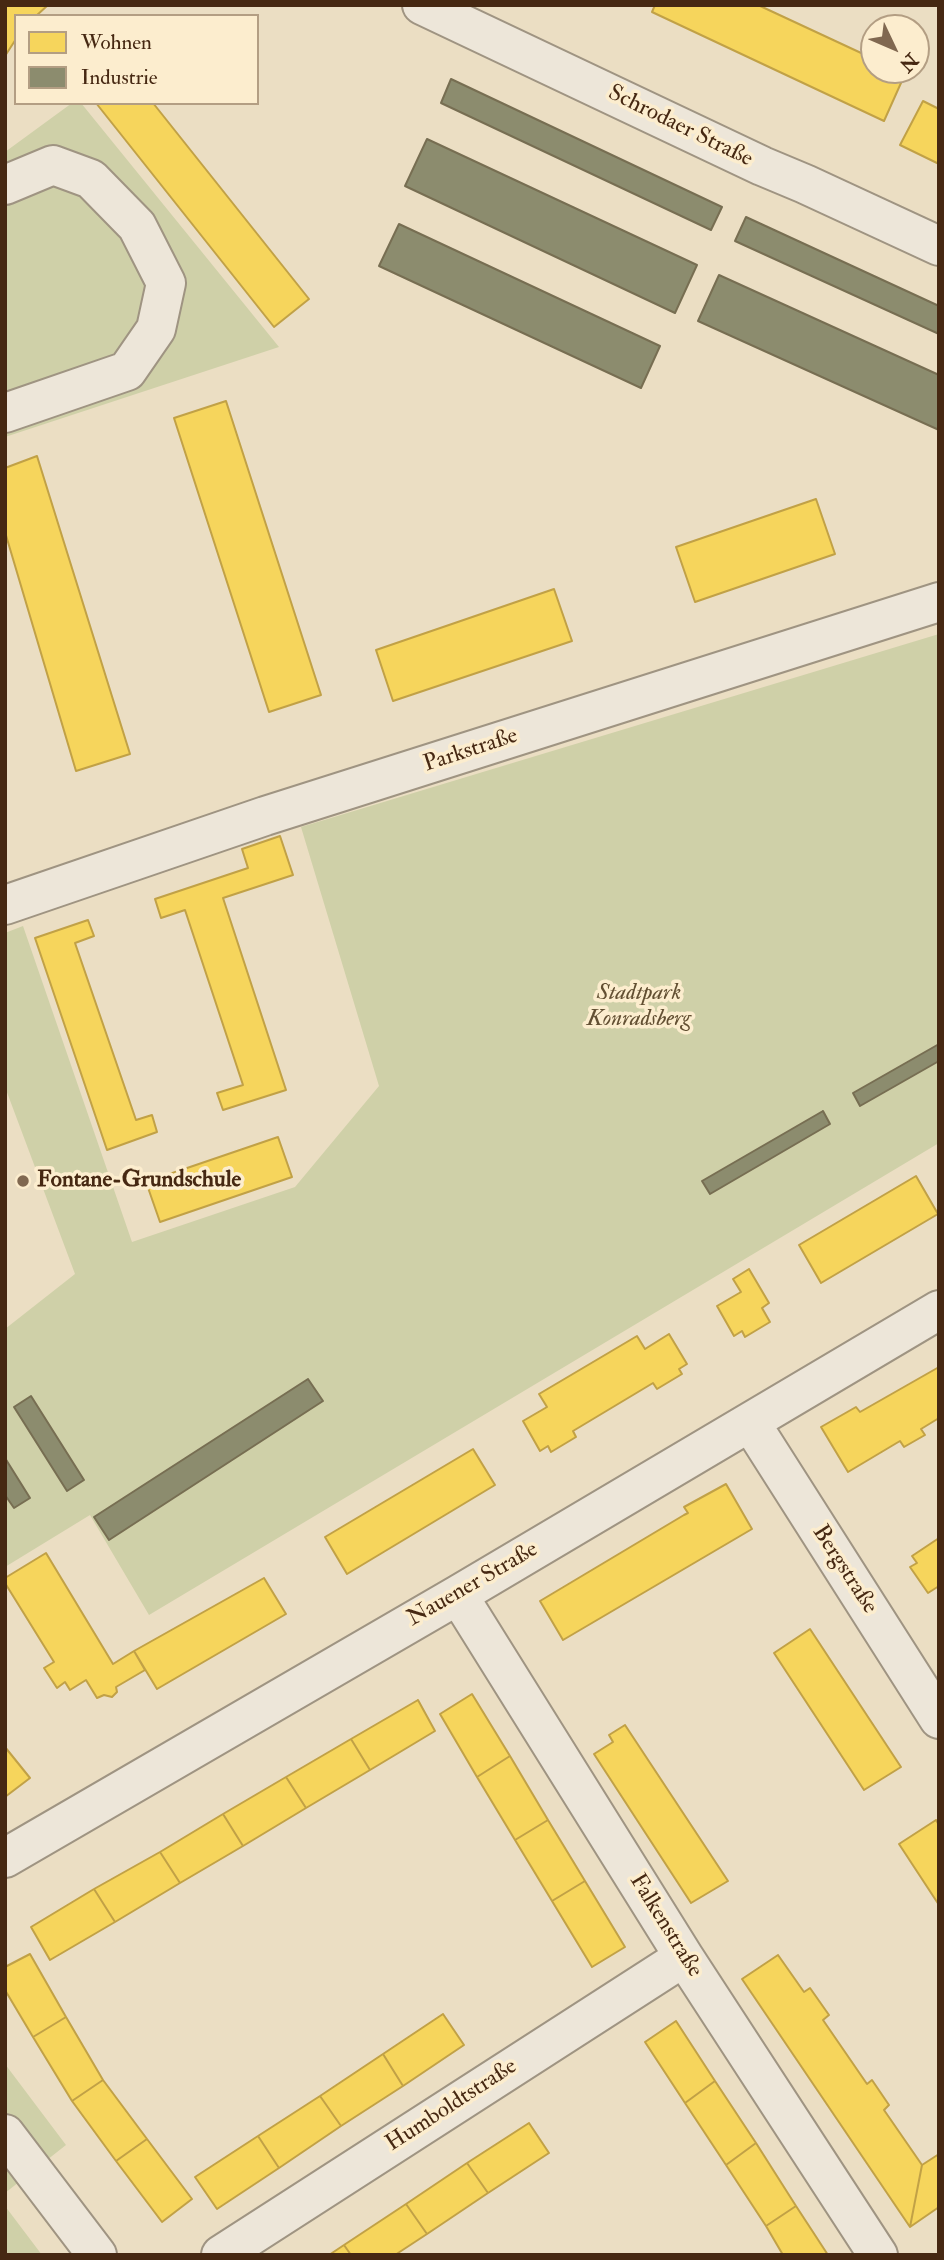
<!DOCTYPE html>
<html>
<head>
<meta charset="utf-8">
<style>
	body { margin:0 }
	#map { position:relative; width:944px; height:2260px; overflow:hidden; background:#ebdec3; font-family:"IM FELL Double Pica",serif }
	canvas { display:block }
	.frame { position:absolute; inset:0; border:7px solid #462812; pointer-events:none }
	.legend { position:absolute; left:14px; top:14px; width:245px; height:91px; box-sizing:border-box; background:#fcedce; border:2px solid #b39e83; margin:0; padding:9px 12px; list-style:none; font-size:21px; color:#462812 }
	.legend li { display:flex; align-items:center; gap:14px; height:35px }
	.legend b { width:35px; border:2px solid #b39e83 }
	.north { position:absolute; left:860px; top:14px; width:70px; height:70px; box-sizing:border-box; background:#fcedce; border:2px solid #b39e83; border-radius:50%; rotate:134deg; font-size:19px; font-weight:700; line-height:28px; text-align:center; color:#462812 }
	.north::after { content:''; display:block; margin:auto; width:24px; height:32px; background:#806850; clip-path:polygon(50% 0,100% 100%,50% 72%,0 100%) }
</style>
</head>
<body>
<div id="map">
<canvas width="944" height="2260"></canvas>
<div class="frame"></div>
<ul class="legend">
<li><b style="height:19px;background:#f6d55c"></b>Wohnen</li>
<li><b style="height:19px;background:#8c8c6e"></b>Industrie</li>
</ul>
<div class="north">N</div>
</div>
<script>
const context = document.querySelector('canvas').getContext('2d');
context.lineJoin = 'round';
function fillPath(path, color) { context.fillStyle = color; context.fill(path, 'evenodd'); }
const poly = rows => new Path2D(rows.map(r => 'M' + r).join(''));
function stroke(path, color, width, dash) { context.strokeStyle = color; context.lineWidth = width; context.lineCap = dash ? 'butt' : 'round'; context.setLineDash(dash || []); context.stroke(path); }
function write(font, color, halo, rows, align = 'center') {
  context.font = font + ' "IM FELL Double Pica",serif'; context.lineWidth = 7; context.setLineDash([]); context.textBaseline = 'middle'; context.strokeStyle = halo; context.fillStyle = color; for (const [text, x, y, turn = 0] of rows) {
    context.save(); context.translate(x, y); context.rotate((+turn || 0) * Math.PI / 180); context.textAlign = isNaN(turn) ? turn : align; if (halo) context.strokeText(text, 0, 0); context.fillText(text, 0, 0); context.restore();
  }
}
fillPath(poly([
	[72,103,81,103,279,347,5,437,5,152],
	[939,634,939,1143,149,1615,90,1515,5,1567,5,1329,75,1274,5,1087,5,933,23,926,132,1242,295,1187,379,1086,301,827],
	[5,2064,66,2145,5,2193],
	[5,2206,42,2255,5,2255]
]), '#cfd0a8');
const homes = poly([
	[5,5,48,5,36,16,16,16,16,39,5,56,5,5],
	[655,5,758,5,874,59,874,70,896,70,905,74,884,121,652,12,655,5],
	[923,101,939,109,939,164,900,145,923,101],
	[96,103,153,103,309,299,274,327,96,103],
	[226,401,321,695,269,712,174,418,226,401],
	[37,456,130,754,76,771,5,532,5,468,37,456],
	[816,499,835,554,695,602,676,547,816,499],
	[554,589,572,641,393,701,376,650,554,589],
	[280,836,293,875,223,898,286,1090,223,1110,217,1093,243,1085,185,910,161,918,155,899,248,868,242,849,280,836],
	[88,920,94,936,75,943,136,1120,152,1115,157,1132,107,1150,35,938,88,920],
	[278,1137,292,1177,160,1222,146,1182,278,1137],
	[916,1176,938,1214,821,1283,799,1245,916,1176],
	[749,1269,769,1303,762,1308,770,1322,745,1337,742,1331,734,1336,717,1306,741,1292,733,1279,749,1269],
	[669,1334,687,1364,679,1369,682,1374,657,1389,653,1383,573,1431,576,1437,551,1452,548,1446,540,1451,523,1421,547,1407,539,1394,637,1336,645,1349,669,1334],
	[939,1367,939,1418,921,1429,925,1435,904,1447,900,1441,848,1472,821,1427,856,1407,860,1412,939,1367],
	[473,1449,495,1485,347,1574,325,1537,473,1449],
	[726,1484,752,1529,563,1640,540,1601,684,1515,688,1513,684,1507,726,1484],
	[939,1538,939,1586,928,1593,910,1567,917,1563,912,1556,939,1538],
	[46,1553,113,1664,134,1651,145,1670,116,1687,117,1692,112,1697,104,1695,97,1698,86,1680,70,1690,65,1682,57,1688,44,1668,54,1662,5,1583,5,1578,46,1553],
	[264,1578,286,1614,157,1689,134,1651,264,1578],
	[810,1629,901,1767,864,1790,774,1653,810,1629],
	[472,1694,510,1756,477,1777,440,1714,472,1694],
	[418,1700,435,1731,370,1770,351,1739,418,1700],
	[625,1725,728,1881,691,1903,594,1754,613,1742,609,1735,625,1725],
	[351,1739,370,1770,306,1808,286,1777,351,1739],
	[5,1747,30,1778,5,1797,5,1747],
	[510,1756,548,1820,515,1840,477,1777,510,1756],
	[286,1777,306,1808,243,1846,223,1814,286,1777],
	[223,1814,243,1846,180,1883,160,1852,223,1814],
	[548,1820,585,1881,552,1901,515,1840,548,1820],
	[936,1820,939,1825,939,1905,899,1844,936,1820],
	[160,1852,180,1883,115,1922,94,1889,160,1852],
	[585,1881,625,1947,592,1967,552,1901,585,1881],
	[94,1889,115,1922,50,1960,31,1927,94,1889],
	[30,1954,66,2017,33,2037,5,1990,5,1967,30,1954],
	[778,1955,804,1992,810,1988,829,2015,823,2020,867,2084,872,2080,889,2105,884,2110,922,2165,910,2227,742,1979,778,1955],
	[443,2014,464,2045,403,2086,383,2054,443,2014],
	[66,2017,103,2080,72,2101,33,2037,66,2017],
	[676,2021,715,2081,685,2103,645,2042,676,2021],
	[383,2054,403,2086,341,2126,320,2096,383,2054],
	[103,2080,147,2139,116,2161,72,2101,103,2080],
	[715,2081,756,2143,726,2165,685,2103,715,2081],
	[320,2096,341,2126,279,2168,258,2136,320,2096],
	[529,2123,549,2153,488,2193,467,2163,529,2123],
	[258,2136,279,2168,217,2209,195,2177,258,2136],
	[147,2139,192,2199,162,2222,116,2161,147,2139],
	[756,2143,796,2206,766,2226,726,2165,756,2143],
	[939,2154,939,2207,910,2227,922,2165,939,2154],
	[467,2163,488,2193,427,2234,406,2204,467,2163],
	[406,2204,427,2234,395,2255,351,2255,344,2245,406,2204],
	[796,2206,828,2255,783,2255,766,2226,796,2206],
	[344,2245,351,2255,329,2255,344,2245]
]);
fillPath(homes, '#f6d55c');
stroke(homes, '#c1a146', 2);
const industry = poly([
	[451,79,722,207,711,230,441,103,451,79],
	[427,139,697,265,675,313,405,186,427,139],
	[746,217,939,306,939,334,735,241,746,217],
	[399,224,660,346,641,388,379,266,399,224],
	[719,275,939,375,939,430,698,321,719,275],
	[939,1044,939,1061,860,1106,853,1093,939,1044],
	[823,1111,830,1124,710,1194,702,1181,823,1111],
	[308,1379,323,1401,109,1540,94,1517,308,1379],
	[31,1396,84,1480,67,1491,14,1407,31,1396],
	[5,1458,30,1498,14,1508,5,1495,5,1458]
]);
fillPath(industry, '#8c8c6e');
stroke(industry, '#776e52', 2);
const minor = poly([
	[422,5,762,166,805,184,939,246],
	[5,185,53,165,91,179,137,226,166,283,156,329,127,371,5,413],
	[5,905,265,816,939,602],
	[750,1422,939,1719],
	[458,1595,684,1957,878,2255],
	[5,1858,458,1595,939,1310],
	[5,2134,97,2255],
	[221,2255,684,1957]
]);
stroke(minor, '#9f9482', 42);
stroke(minor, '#ede6d9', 38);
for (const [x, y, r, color] of [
	[23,1181,7,"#806850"]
]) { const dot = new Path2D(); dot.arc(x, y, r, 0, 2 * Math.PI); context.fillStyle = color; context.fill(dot); stroke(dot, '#fcedce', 2.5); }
write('23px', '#462812', '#fcedce', [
	["Schrodaer Straße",680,127,26],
	["Parkstraße",471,751,-18],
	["Bergstraße",844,1570,57],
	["Nauener Straße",473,1585,-30],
	["Falkenstraße",665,1926,58],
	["Humboldtstraße",452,2106,-33]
]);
write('italic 23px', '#624f32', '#fcedce', [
	["Stadtpark",639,994],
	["Konradsberg",639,1020]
]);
write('bold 23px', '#462812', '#fcedce', [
	["Fontane-Grundschule",37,1181]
], 'left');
</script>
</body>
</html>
